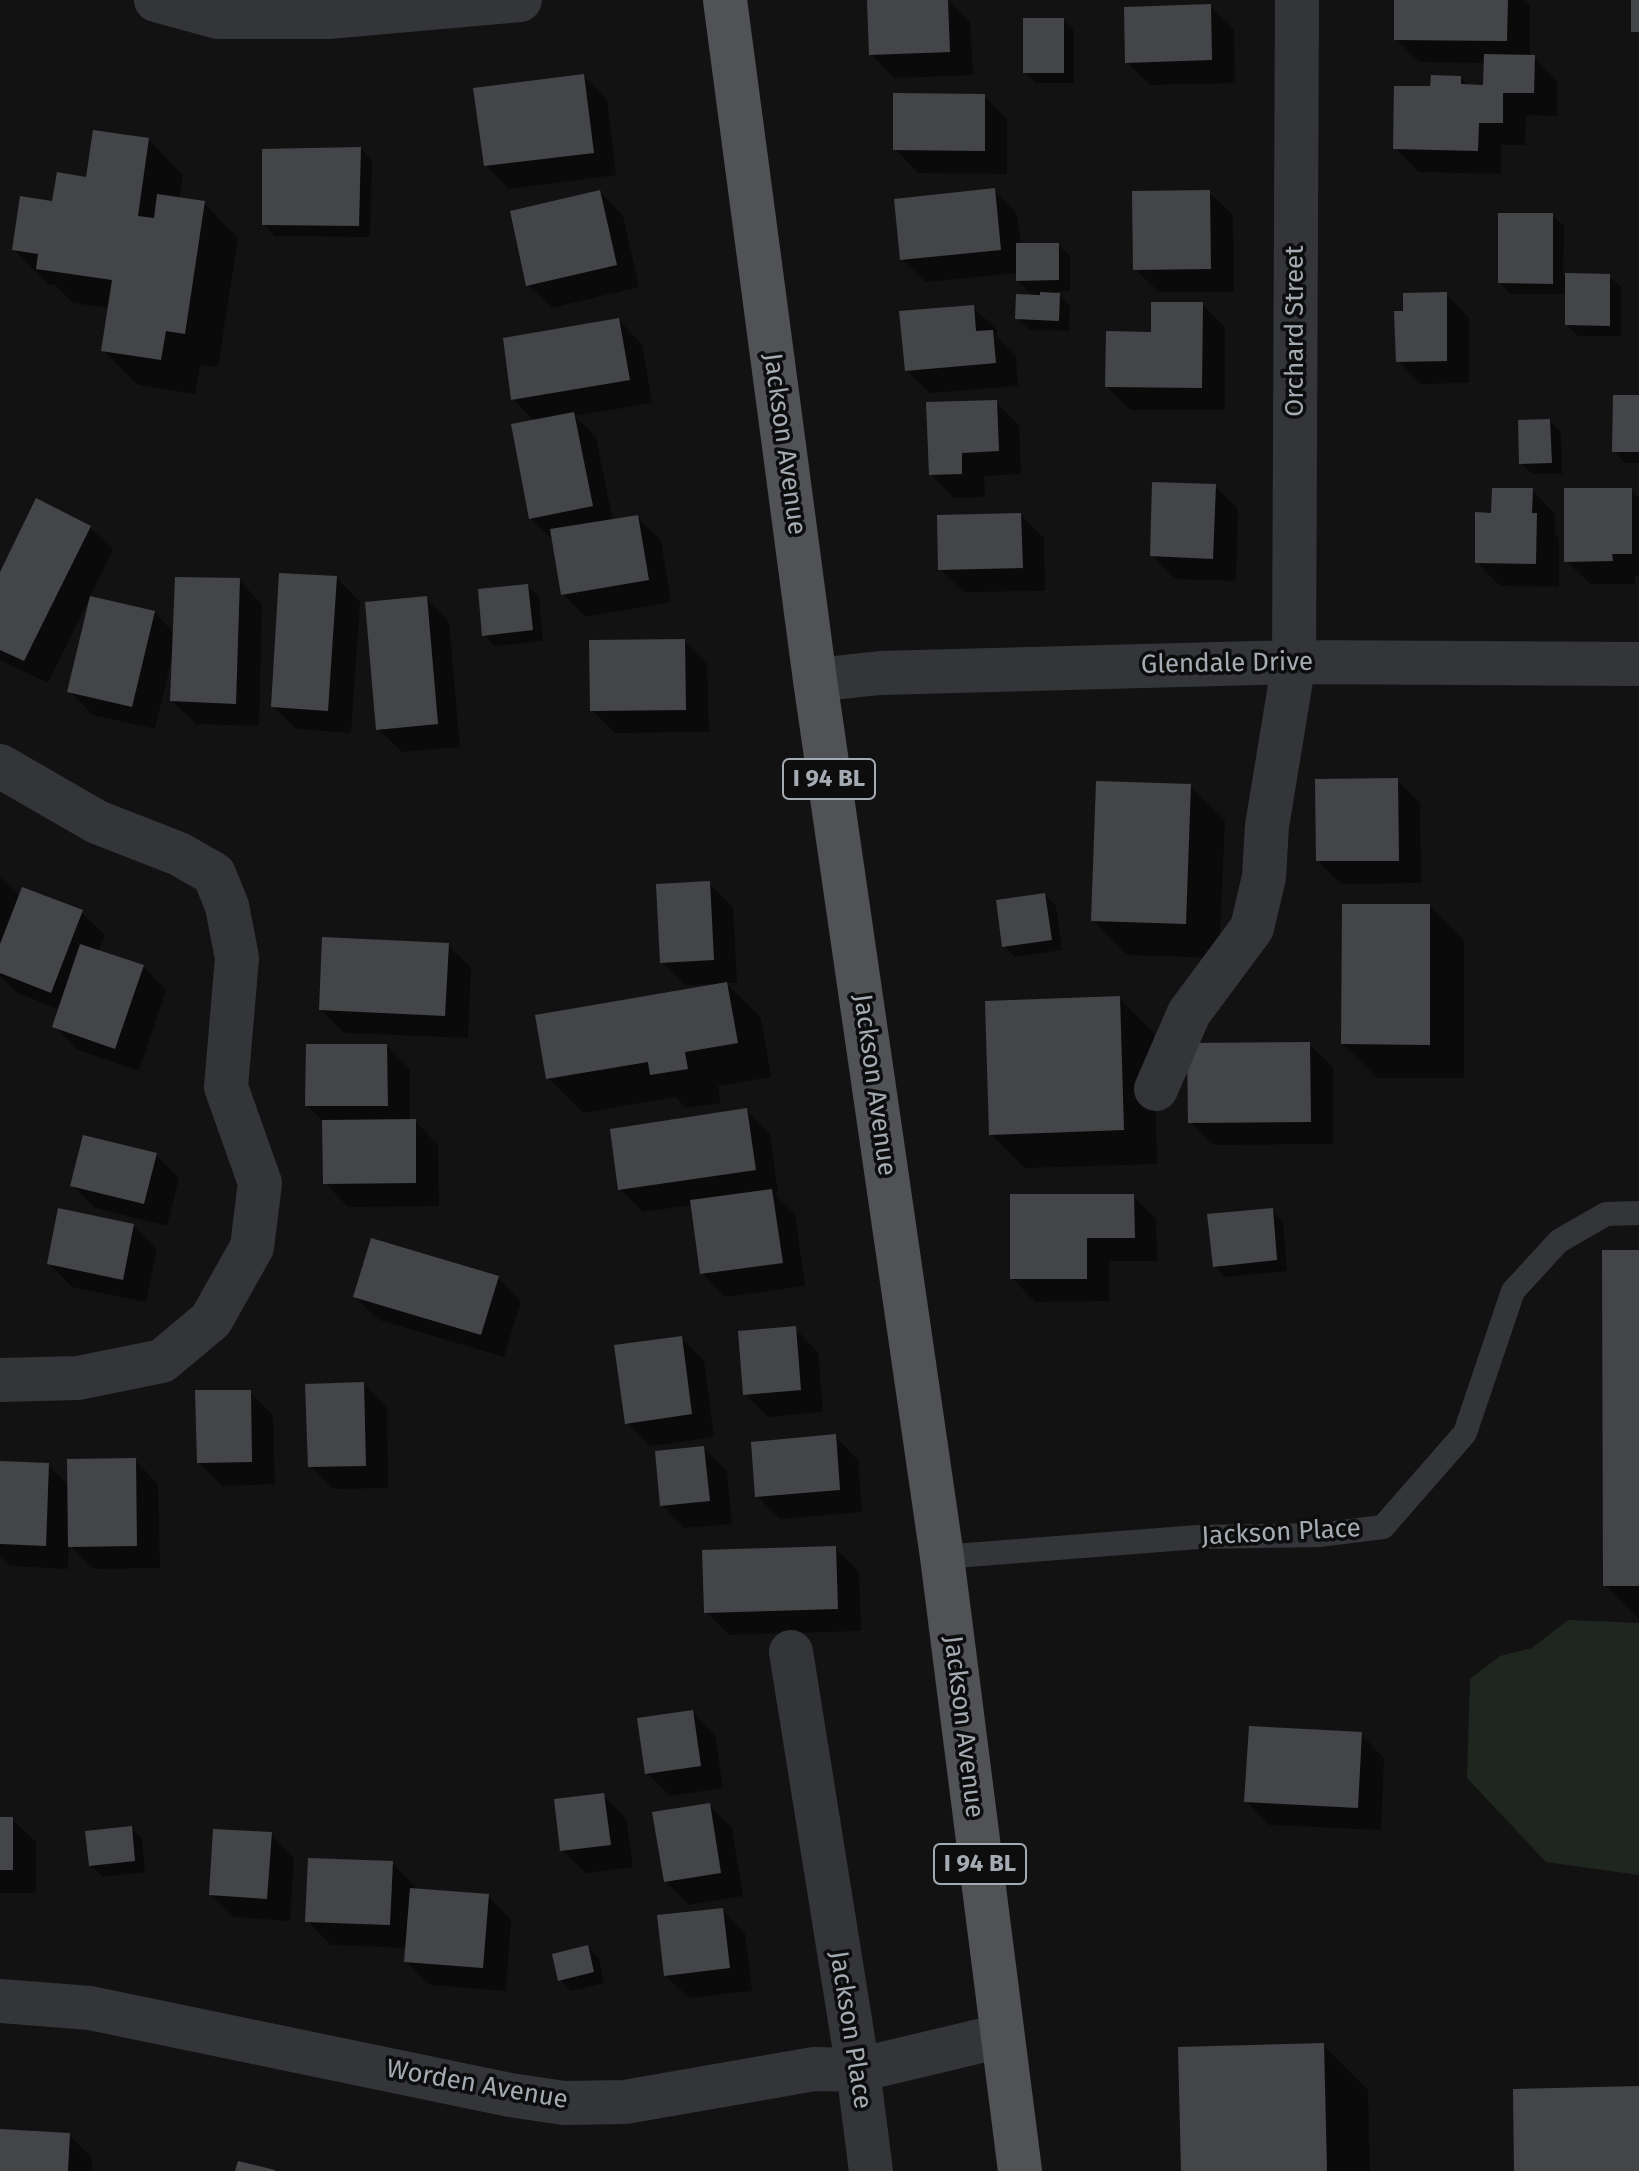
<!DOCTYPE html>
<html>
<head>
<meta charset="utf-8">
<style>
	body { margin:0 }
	canvas { display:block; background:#121213 }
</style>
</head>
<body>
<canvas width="1639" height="2171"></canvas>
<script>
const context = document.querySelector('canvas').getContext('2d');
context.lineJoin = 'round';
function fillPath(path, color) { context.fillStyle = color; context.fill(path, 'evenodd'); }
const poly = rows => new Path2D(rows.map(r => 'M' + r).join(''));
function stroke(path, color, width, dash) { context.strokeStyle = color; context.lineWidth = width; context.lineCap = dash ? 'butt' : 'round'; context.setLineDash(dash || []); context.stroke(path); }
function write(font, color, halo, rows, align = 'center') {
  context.font = font + ' "Fira Sans",sans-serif'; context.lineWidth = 7; context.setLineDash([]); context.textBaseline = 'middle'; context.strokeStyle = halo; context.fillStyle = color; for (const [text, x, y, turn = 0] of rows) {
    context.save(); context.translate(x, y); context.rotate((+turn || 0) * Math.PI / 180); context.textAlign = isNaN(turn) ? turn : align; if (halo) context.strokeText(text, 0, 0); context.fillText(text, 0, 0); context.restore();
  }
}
fillPath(poly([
	[1568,1620,1639,1623,1639,1875,1546,1862,1467,1778,1470,1679,1500,1656,1532,1648]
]), '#1f251f');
fillPath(poly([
	[923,0,948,0,970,22,973,75,894,78,871,54],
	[1396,0,1525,0,1530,5,1530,57,1534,57,1557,81,1557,116,1526,115,1525,145,1501,145,1501,174,1419,172,1395,148,1432,88,1460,78,1469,86,1485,87,1486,63,1419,62,1396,39],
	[1210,6,1234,29,1235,83,1150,85,1127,62],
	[1063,20,1074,31,1074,83,1036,83,1025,72],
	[584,76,607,99,616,175,509,189,486,166],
	[984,96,1007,119,1007,174,918,173,895,149],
	[149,140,183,175,179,199,204,203,238,238,218,367,200,365,195,394,138,385,103,350,109,308,73,303,55,285,48,284,14,250,54,203],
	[361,149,372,161,370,237,275,236,264,224],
	[994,190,1017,214,1021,245,1058,245,1070,256,1070,291,1056,291,1070,306,1069,331,1029,330,1017,318,1033,296,1018,281,1018,273,925,282,902,259],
	[600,192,623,216,639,287,552,308,528,285],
	[1209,192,1233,215,1234,292,1159,292,1135,269],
	[1552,215,1564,226,1563,275,1609,276,1621,287,1621,336,1578,336,1567,325,1567,294,1511,294,1500,283],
	[1446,294,1469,318,1469,383,1421,384,1398,361,1405,314],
	[1202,304,1225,327,1225,410,1131,410,1107,387,1153,334],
	[973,307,997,330,997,337,1016,355,1018,386,930,393,906,370],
	[619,320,642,344,652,403,575,416,596,437,613,521,637,517,661,540,671,602,586,617,563,594,554,541,530,518,535,422,513,399],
	[1639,397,1639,463,1625,463,1614,451],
	[996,402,1019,425,1021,474,984,476,985,497,954,498,931,474],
	[1550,421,1561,432,1562,474,1532,474,1521,463],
	[1215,486,1238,509,1236,581,1175,579,1152,555],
	[1532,490,1555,514,1555,534,1559,539,1559,587,1500,586,1477,562,1493,515],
	[1631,490,1639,498,1639,576,1635,576,1635,584,1590,584,1566,561],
	[1021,515,1044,538,1045,591,963,592,940,569],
	[90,527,113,550,48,683,0,660,0,577],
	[337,578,360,602,351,733,296,729,273,706],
	[239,580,262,604,259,726,196,724,172,701,172,658,155,729,93,715,70,691,154,612,175,634],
	[528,586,539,597,543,641,495,646,484,635],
	[426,598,449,622,460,747,402,752,378,729],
	[684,641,707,664,709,732,615,733,592,710],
	[1397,780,1420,803,1421,883,1341,884,1318,861],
	[1190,786,1225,820,1219,958,1127,955,1093,920],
	[0,877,20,897,81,912,105,935,98,952,143,966,166,990,139,1071,78,1050,55,1027,60,1010,16,992,0,976],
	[709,883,733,907,737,983,726,983,761,1018,771,1077,718,1086,721,1103,686,1108,675,1097,583,1113,548,1078,712,986,712,984,685,985,662,962],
	[1045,895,1056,906,1062,950,1015,957,1004,946],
	[1430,906,1464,941,1464,1078,1377,1078,1343,1044],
	[448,945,471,968,468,1038,344,1033,321,1010],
	[1119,998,1154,1033,1157,1164,1025,1168,991,1134],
	[1309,1044,1333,1067,1333,1144,1214,1145,1190,1122],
	[387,1046,410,1069,410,1121,415,1121,438,1145,439,1206,348,1207,325,1183,324,1122,307,1106],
	[746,1110,770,1134,778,1192,774,1193,795,1214,805,1286,725,1297,702,1273,693,1205,643,1212,620,1189],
	[156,1155,179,1178,167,1226,95,1208,72,1185],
	[1133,1196,1156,1219,1157,1261,1109,1261,1109,1301,1035,1302,1012,1278],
	[1272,1211,1283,1222,1287,1271,1226,1277,1215,1266],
	[133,1225,157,1249,146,1302,72,1287,49,1263],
	[1639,1252,1639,1619,1605,1585],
	[498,1278,521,1301,504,1357,379,1320,355,1297],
	[795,1328,818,1352,823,1412,768,1417,745,1394],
	[681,1338,704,1361,714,1437,650,1446,627,1423],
	[364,1384,387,1407,388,1488,333,1489,310,1466],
	[250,1392,273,1415,275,1484,222,1486,199,1463],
	[835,1436,858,1460,862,1512,780,1519,757,1496],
	[703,1448,727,1471,732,1524,685,1528,662,1505],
	[135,1460,158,1484,160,1568,94,1569,69,1545,68,1569,10,1566,0,1557,0,1463,48,1465,69,1486],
	[835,1548,859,1572,861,1631,729,1635,706,1612],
	[692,1712,715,1735,723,1788,670,1796,647,1773],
	[1361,1734,1384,1758,1381,1830,1269,1825,1246,1801],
	[603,1795,626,1818,633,1867,586,1873,562,1850],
	[709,1805,732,1828,743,1896,689,1905,665,1881],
	[0,1819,12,1819,36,1842,36,1893,0,1893],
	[131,1828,142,1839,145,1872,103,1877,91,1866],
	[271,1834,294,1858,290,1921,234,1917,211,1894],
	[392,1863,415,1886,415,1891,488,1896,511,1920,506,1991,430,1985,406,1962,408,1948,331,1945,307,1921],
	[722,1910,745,1933,752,1991,689,1998,665,1975],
	[587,1947,599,1958,604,1983,571,1991,560,1980],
	[1323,2045,1368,2090,1370,2171,1183,2171],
	[0,2131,69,2135,92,2158,92,2171,0,2171]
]), '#0007');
fillPath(poly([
	[867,0,948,0,950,52,869,55],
	[1394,0,1508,0,1507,41,1394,40],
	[1631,0,1639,0,1639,32,1631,32],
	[1211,4,1212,60,1125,63,1124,7],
	[1023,18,1064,18,1064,73,1023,73],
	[1484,54,1535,55,1534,93,1503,93,1503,123,1479,123,1478,151,1393,149,1394,86,1430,86,1431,75,1461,76,1461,84,1483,85],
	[584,74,594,153,484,166,473,88],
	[893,93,985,94,985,151,893,150],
	[93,130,149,138,138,216,154,218,157,194,205,201,185,334,166,331,161,360,101,351,112,280,36,269,38,254,12,250,20,196,52,201,57,172,86,177],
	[361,147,359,226,262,225,262,149],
	[995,188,1001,250,900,260,894,199],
	[600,190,617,265,526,286,510,211],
	[1210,190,1211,269,1133,270,1132,191],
	[1498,213,1553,213,1553,284,1498,283],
	[1016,243,1059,243,1059,280,1016,281],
	[1565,273,1610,274,1610,326,1565,325],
	[1040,292,1060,293,1059,321,1015,319,1016,294,1040,295],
	[1447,292,1447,361,1396,362,1394,311,1403,311,1403,293],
	[1151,302,1203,302,1202,388,1105,387,1106,331,1151,332],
	[974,305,976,331,993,330,996,363,905,371,899,311],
	[619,318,630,380,511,400,503,338],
	[1613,395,1639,395,1639,452,1612,452],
	[997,400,999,451,962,453,962,474,929,475,926,402],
	[574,412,593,506,529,519,511,424],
	[1550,419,1552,463,1519,464,1518,420],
	[1152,482,1216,484,1213,559,1150,556],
	[1492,488,1533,488,1532,513,1537,513,1536,564,1475,563,1475,512,1491,513],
	[1564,488,1632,488,1632,554,1612,554,1613,561,1564,562],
	[36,498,91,526,24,661,0,650,0,572],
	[1021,513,1023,568,938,570,937,515],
	[638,515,649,580,561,595,550,529],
	[279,573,337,576,328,711,271,707],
	[175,577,240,578,236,704,170,701],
	[528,584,533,630,482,636,478,589],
	[90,596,155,611,132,707,67,692],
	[427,596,438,724,376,730,365,602],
	[685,639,686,710,590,711,589,640],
	[1398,778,1399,861,1316,861,1315,779],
	[1096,781,1191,784,1186,924,1091,921],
	[710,881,714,960,660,963,656,884],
	[22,887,83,910,51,993,0,973,0,944],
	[1045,893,1052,940,1002,947,996,900],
	[1342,904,1430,904,1430,1045,1341,1044],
	[322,937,449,943,445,1016,319,1010],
	[80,944,144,965,115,1049,52,1027],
	[727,982,738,1043,685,1052,688,1069,650,1075,648,1062,546,1079,535,1015],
	[1120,996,1124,1130,989,1135,985,1001],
	[1310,1042,1311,1122,1188,1123,1187,1043],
	[306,1044,387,1044,388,1106,305,1106],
	[747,1108,756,1170,618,1190,610,1129],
	[416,1119,416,1183,323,1184,322,1120],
	[83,1135,157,1153,144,1204,70,1186],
	[772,1189,783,1263,700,1274,690,1200],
	[1010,1194,1134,1194,1135,1238,1087,1238,1087,1279,1010,1279],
	[58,1208,134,1224,123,1280,47,1264],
	[1273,1208,1277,1260,1213,1267,1207,1214],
	[371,1238,499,1276,481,1335,353,1297],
	[1602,1250,1639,1250,1639,1586,1603,1586],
	[796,1326,801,1390,743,1395,738,1331],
	[682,1336,692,1414,625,1424,614,1345],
	[364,1382,366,1466,308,1467,305,1384],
	[195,1390,251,1390,252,1462,197,1463],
	[836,1434,840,1490,755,1497,751,1442],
	[704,1446,710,1501,660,1506,655,1451],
	[136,1458,137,1546,68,1547,67,1459],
	[0,1461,49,1463,46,1546,0,1544],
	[836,1546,838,1609,704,1613,702,1550],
	[693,1710,701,1766,645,1774,637,1718],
	[1249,1726,1362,1732,1358,1808,1244,1802],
	[604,1793,611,1845,560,1851,554,1799],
	[710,1803,721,1873,664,1882,652,1812],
	[0,1817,13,1817,13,1870,0,1870],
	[132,1826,135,1861,89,1866,85,1831],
	[213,1829,272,1832,267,1899,209,1895],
	[308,1858,393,1861,390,1925,305,1922],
	[410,1888,489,1894,483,1968,404,1962],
	[723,1908,730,1968,664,1976,657,1915],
	[588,1945,594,1972,558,1981,552,1954],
	[1324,2043,1327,2171,1181,2171,1178,2047],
	[1639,2086,1639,2171,1514,2171,1513,2089],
	[0,2129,70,2133,68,2171,0,2171],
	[238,2161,275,2170,275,2171,235,2171]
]), '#444548');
stroke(poly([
	[942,1557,1198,1537,1319,1535,1383,1527,1465,1433,1513,1291,1559,1241,1606,1214,1639,1213]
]), '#333538', 24);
stroke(poly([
	[156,0,218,17,328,17,520,0],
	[815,680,880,673,1294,662,1639,664],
	[0,766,97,822,179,854,214,874,227,906,237,958,226,1087,260,1183,252,1247,211,1320,162,1361,78,1378,0,1380],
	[1156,1089,1189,1013,1252,928,1264,877,1267,826,1294,662,1297,0],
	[791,1652,858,2070,871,2171],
	[0,2001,90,2008,510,2095,564,2103,625,2102,814,2069,858,2070,1001,2036]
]), '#333538', 44);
stroke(poly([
	[725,0,815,680,942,1557,1020,2171]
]), '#505256', 44);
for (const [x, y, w] of [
	[829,779,92],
	[980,1864,92]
]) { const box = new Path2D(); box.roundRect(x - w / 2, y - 20, w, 40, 6); context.fillStyle = '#0d0d0e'; context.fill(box); stroke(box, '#a5abb2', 2); }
write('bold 24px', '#a5abb2', null, [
	["I 94 BL",829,779],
	["I 94 BL",980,1864]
]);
write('26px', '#a5abb2', '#0d0d0e', [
	["Orchard Street",1296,331,-90],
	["Jackson Avenue",784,444,82],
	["Glendale Drive",1227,664,-1],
	["Jackson Avenue",874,1085,82],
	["Jackson Place",1281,1533,-3],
	["Jackson Avenue",963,1727,83],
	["Jackson Place",850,2030,81],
	["Worden Avenue",477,2085,10]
]);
</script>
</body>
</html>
